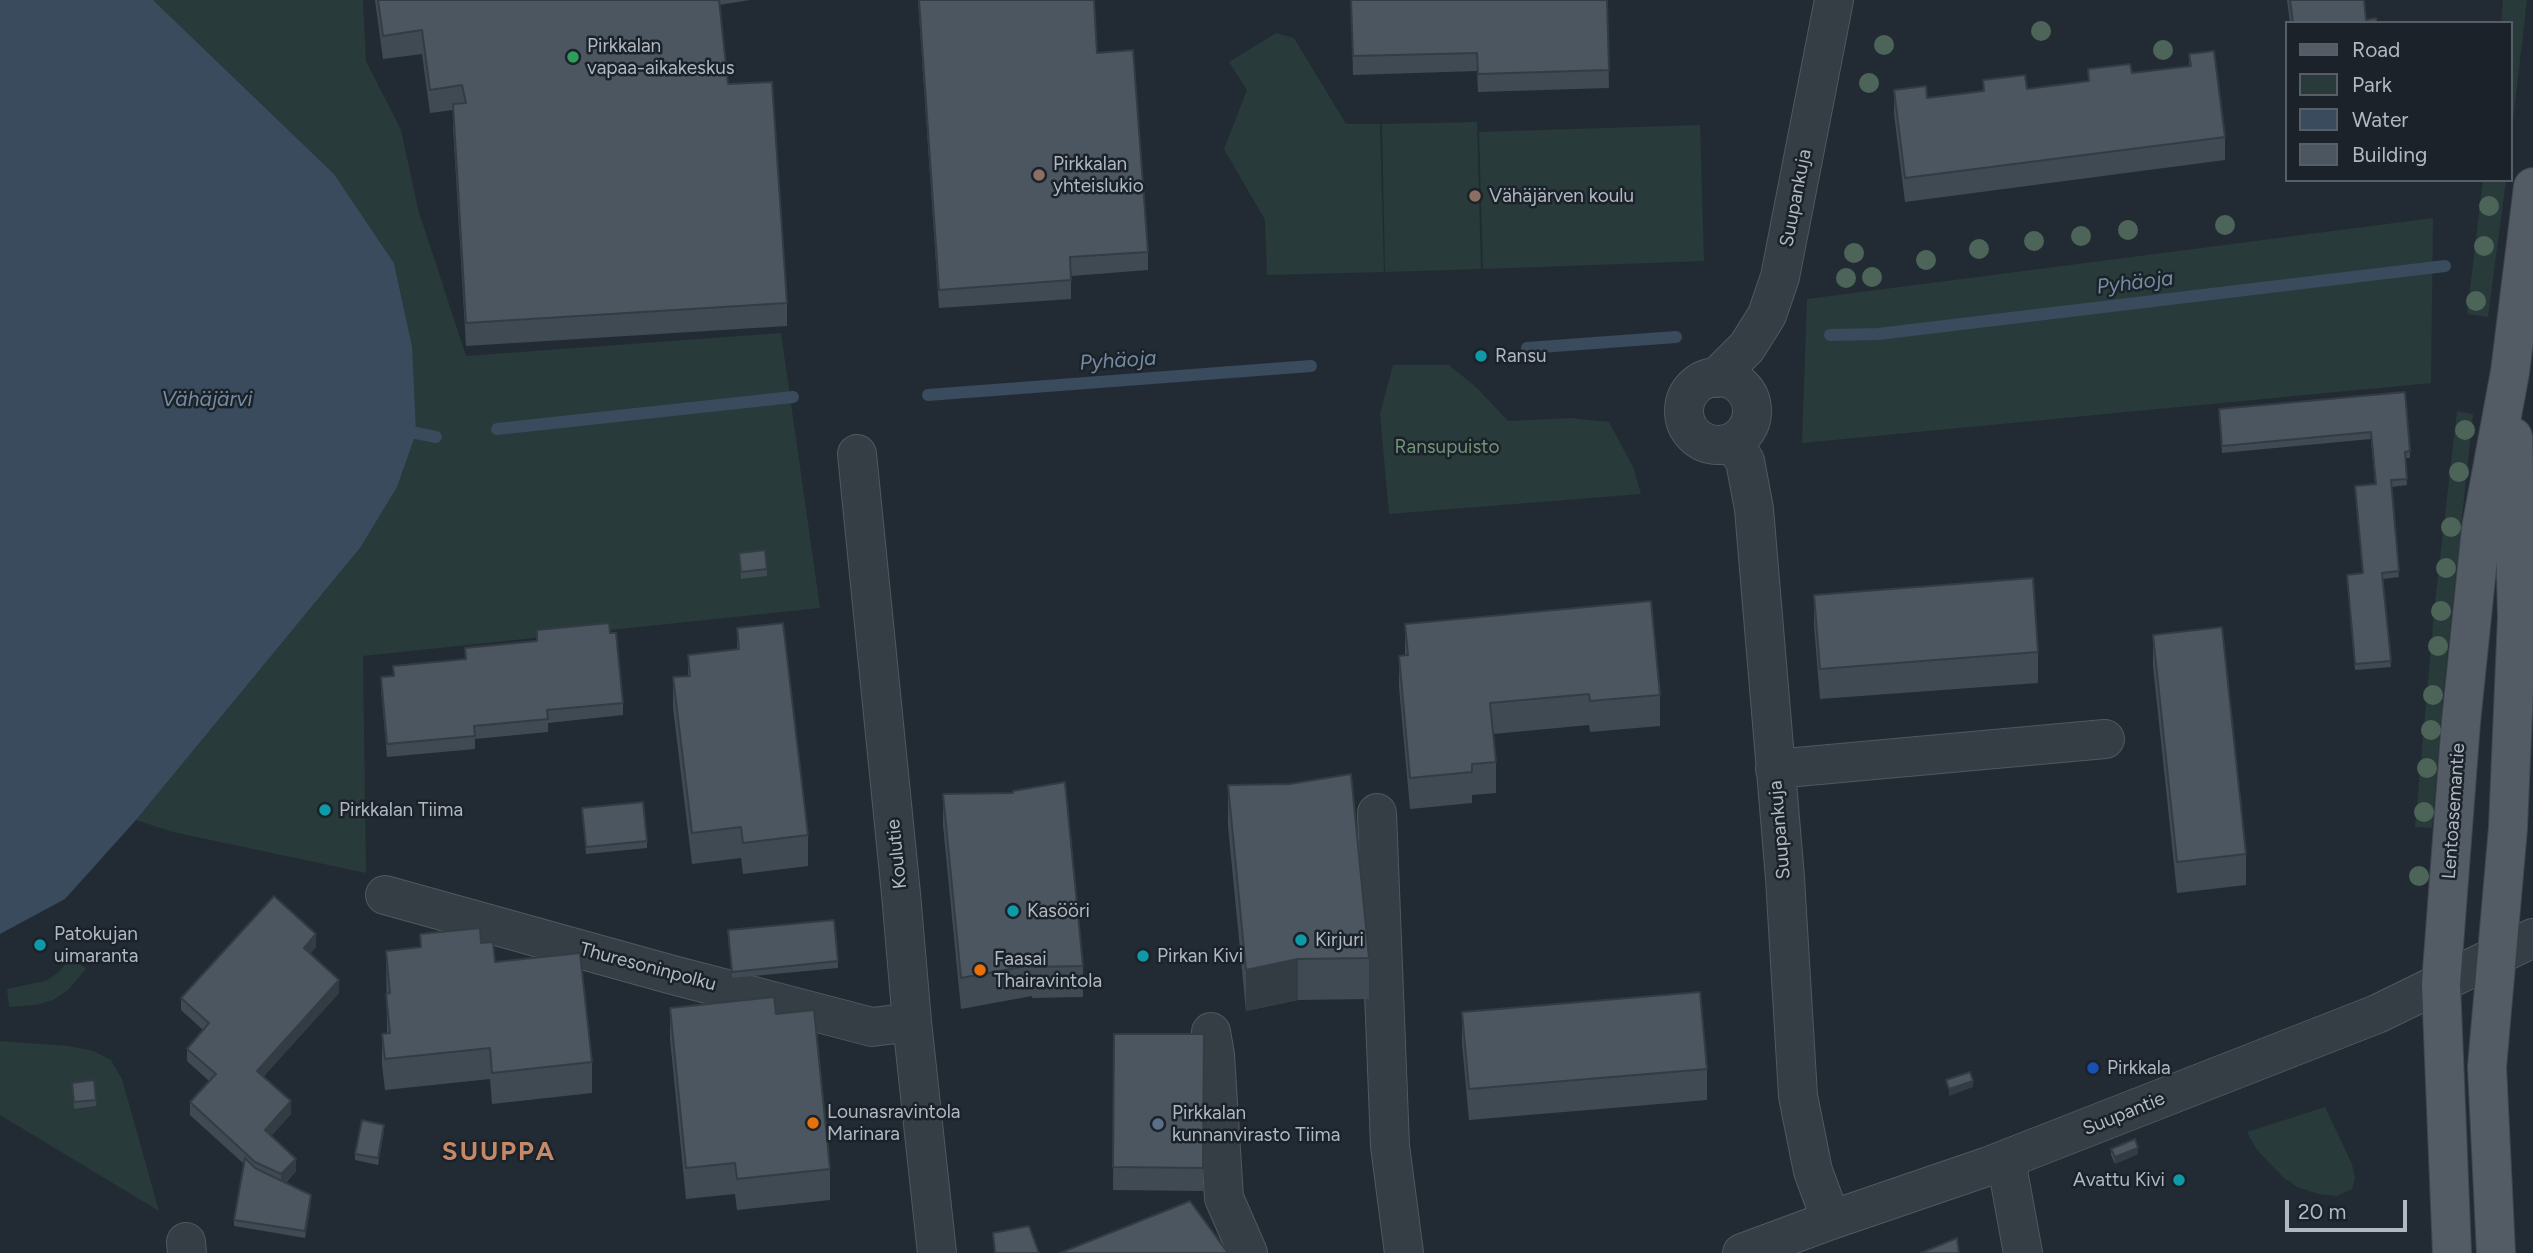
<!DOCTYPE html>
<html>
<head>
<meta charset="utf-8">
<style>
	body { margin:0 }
	#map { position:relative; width:2533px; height:1253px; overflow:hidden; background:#222b34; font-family:Figtree,sans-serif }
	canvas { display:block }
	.legend { position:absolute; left:2285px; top:21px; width:228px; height:161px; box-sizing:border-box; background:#1b222a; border:2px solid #575e67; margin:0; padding:9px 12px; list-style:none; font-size:21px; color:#b0b8c2 }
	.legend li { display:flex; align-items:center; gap:14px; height:35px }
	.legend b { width:35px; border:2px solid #575e67 }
	.scale { position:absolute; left:2285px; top:1200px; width:122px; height:32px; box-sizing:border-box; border:4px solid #b0b8c2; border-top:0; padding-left:9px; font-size:21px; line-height:24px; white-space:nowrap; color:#b0b8c2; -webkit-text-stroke:5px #1b222a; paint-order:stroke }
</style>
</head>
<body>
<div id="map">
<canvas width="2533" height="1253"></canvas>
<ul class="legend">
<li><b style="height:9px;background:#535c65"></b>Road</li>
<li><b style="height:19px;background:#283a39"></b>Park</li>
<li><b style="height:19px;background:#394b5c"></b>Water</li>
<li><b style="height:19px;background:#4b5660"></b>Building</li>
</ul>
<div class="scale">20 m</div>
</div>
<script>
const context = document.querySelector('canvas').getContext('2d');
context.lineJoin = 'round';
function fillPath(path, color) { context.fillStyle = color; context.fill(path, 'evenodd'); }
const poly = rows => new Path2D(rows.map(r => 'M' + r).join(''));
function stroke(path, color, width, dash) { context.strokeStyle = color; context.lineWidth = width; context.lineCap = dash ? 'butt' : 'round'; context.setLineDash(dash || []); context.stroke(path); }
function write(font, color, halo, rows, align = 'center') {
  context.font = font + ' Figtree,sans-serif'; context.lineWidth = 5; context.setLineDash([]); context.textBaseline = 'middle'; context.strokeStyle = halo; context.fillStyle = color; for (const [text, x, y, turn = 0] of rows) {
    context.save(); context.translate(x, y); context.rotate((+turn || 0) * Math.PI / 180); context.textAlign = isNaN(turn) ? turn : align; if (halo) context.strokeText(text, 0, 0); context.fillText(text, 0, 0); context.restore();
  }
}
fillPath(poly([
	[153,0,363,0,366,61,401,130,418,209,466,356,781,333,820,608,363,656,366,873,173,832,136,820,360,548,412,346,394,263,334,174],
	[2503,0,2527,0,2510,146,2510,23,2501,23],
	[1276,33,1294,38,1346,124,1380,124,1384,272,1267,275,1265,220,1224,149,1247,90,1229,62],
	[1477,122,1481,269,1385,272,1382,124],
	[1700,125,1704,261,1483,269,1479,132],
	[2483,180,2506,180,2488,317,2467,314],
	[2433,218,2431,383,1802,443,1807,299],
	[1393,365,1449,365,1476,387,1508,421,1571,418,1609,422,1633,467,1641,494,1389,514,1380,414],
	[2457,411,2473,414,2443,696,2432,828,2415,827,2435,602],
	[71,957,86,969,68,990,53,1000,35,1005,9,1007,7,989,45,981,58,973],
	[0,1041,68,1046,93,1051,111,1060,122,1079,159,1211,0,1115],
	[2325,1107,2352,1164,2355,1179,2352,1189,2337,1196,2319,1194,2297,1187,2283,1177,2257,1150,2247,1132]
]), '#283a39');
fillPath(poly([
	[0,0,153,0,334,174,394,263,412,346,416,433,397,487,360,548,136,820,65,899,0,934]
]), '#394b5c');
stroke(poly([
	[1830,335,1878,334,2445,266],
	[1527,348,1676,337],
	[928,395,1311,366],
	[497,429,793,397],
	[416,433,436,437]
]), '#394b5c', 12);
const minor = poly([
	'1684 411a34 34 0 1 1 68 0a34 34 0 1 1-68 0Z',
	[1716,378,1747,347,1767,315,1780,277,1834,0],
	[1732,442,1745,461,1754,509,1785,878,1798,1096,1813,1171,1831,1220],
	[857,454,901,894,912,1022,937,1253],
	[1775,769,2105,739],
	[1377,813,1390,1146,1404,1253],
	[385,895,669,974,872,1027,912,1022],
	[1211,1032,1215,1055,1224,1198,1248,1253],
	[2006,1160,2023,1253],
	[186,1242,187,1253],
	[1742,1253,1831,1220,1986,1167,2377,1014,2533,938]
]);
const major = poly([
	[2452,1253,2441,984,2461,722,2481,529,2510,372,2533,187],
	[2496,1253,2487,1067,2508,828,2517,617,2513,437]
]);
stroke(minor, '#505860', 40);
stroke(major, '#3f464f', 40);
stroke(minor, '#353d45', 38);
stroke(major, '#535c65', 38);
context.fillStyle = '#4d6559';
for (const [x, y] of [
	[2041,31],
	[1884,45],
	[2163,50],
	[1869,83],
	[2489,206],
	[2225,225],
	[2128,230],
	[2081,236],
	[2034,241],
	[2484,246],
	[1979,249],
	[1854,253],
	[1926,260],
	[1872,277],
	[1846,278],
	[2476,301],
	[2465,430],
	[2459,472],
	[2451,527],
	[2446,568],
	[2441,611],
	[2438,646],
	[2433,695],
	[2431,730],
	[2427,768],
	[2424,812],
	[2419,876]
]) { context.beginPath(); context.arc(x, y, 10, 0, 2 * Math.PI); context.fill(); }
fillPath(poly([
	[375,0,750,0,719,5,728,84,787,303,787,326,466,346,453,127,453,110,430,113,422,54,383,59],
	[918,0,1094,0,1097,53,1148,252,1148,270,1071,276,1071,299,939,308],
	[1351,0,1607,0,1609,88,1478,92,1477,71,1353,75],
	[2287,0,2364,0,2366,20,2377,23,2290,23],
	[2189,54,2225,137,2225,160,1905,202,1894,114,1894,90,1927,98,1983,91,1983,80,2027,89,2088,81,2088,69,2132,73,2189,66],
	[2405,392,2410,451,2410,458,2405,458,2407,485,2392,487,2399,577,2383,579,2391,667,2355,670,2347,575,2363,573,2355,486,2375,484,2371,439,2222,453,2219,409],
	[739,553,767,569,767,576,741,579],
	[1814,595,2038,652,2038,683,1820,699,1814,626],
	[1405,624,1660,695,1660,726,1590,732,1589,725,1493,734,1496,762,1496,793,1472,795,1472,803,1410,809,1399,687,1399,656,1405,656],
	[737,628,808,835,808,866,743,874,741,858,692,864,673,708,673,677,688,676,688,655,737,650],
	[537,630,610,633,623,703,623,715,548,723,548,732,475,739,475,749,387,757,381,689,381,677,393,676,393,666,465,659,465,648,537,641],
	[2153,635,2246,854,2246,885,2177,893,2153,666],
	[1290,784,1369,958,1369,999,1298,1000,1246,1011,1228,826,1228,785],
	[1013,793,1083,966,1083,997,1032,998,1032,996,961,1009,943,825,943,794],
	[582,808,647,841,647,848,586,854],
	[728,930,838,961,838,968,732,978],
	[420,934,481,943,495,962,592,1062,592,1093,492,1104,490,1079,385,1090,382,1065,382,1034,387,1033,386,951,420,947],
	[316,947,310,954,339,993,263,1077,291,1114,271,1136,296,1171,286,1183,311,1202,305,1238,234,1226,234,1220,244,1164,190,1115,190,1102,209,1081,187,1061,187,1049,203,1030,181,1010,181,998],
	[670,1008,776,1014,830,1169,830,1200,737,1210,735,1194,686,1199,670,1039],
	[1462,1012,1707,1069,1707,1100,1469,1120,1462,1043],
	[1114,1034,1204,1034,1203,1191,1113,1190],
	[72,1083,96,1100,96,1106,74,1109],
	[384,1131,378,1165,355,1160,355,1154],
	[2111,1149,2138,1154,2115,1164,2111,1155]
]), '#404a53');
fillPath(poly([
	[316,934,316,947,304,961,304,948],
	[1298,959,1298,1000,1246,1011,1246,970],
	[339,980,339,993,257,1084,257,1071],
	[1973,1081,1973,1087,1949,1096,1949,1089],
	[291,1101,291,1114,265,1143,265,1130],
	[384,1125,384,1131,378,1165,378,1158],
	[2138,1148,2138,1154,2115,1164,2115,1157],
	[296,1159,296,1171,281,1187,281,1174],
	[311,1195,311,1202,305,1238,305,1231]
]), '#343c43');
const building = poly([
	[378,0,719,0,728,84,772,82,787,303,466,323,453,104,466,103,462,85,430,90,422,30,383,36,378,0],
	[919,0,1094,0,1097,53,1133,50,1148,252,1070,257,1071,280,939,290,919,0],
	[1351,0,1607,0,1609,70,1478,74,1477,53,1353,56,1351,0],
	[2290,0,2364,0,2366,20,2376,18,2377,23,2293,23,2290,0],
	[2214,51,2225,137,1905,178,1894,90,1926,86,1927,98,1984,91,1983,80,2025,75,2027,89,2089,81,2088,69,2130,64,2132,73,2191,66,2189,54,2214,51],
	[2405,392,2410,451,2405,452,2407,479,2391,480,2399,571,2382,573,2391,661,2355,664,2347,575,2363,573,2355,486,2376,484,2371,432,2222,446,2219,409,2405,392],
	[765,550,767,569,741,572,739,553,765,550],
	[2033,578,2038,652,1820,669,1814,595,2033,578],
	[1651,601,1660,695,1590,701,1589,694,1490,703,1496,762,1472,764,1472,772,1410,778,1399,656,1408,655,1405,624,1651,601],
	[609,623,610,633,616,633,623,703,547,710,548,719,474,726,475,736,387,744,381,677,394,676,393,666,466,659,465,648,537,641,537,630,609,623],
	[783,623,808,835,743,843,741,827,692,833,673,677,690,676,688,655,739,649,737,628,783,623],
	[2222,627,2246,854,2177,862,2153,635,2222,627],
	[1351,774,1369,958,1298,959,1246,970,1228,785,1290,784,1351,774],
	[1065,782,1083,966,1032,967,1032,965,961,978,943,794,1013,793,1013,791,1065,782],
	[643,802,647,841,586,847,582,808,643,802],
	[274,896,316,934,304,948,339,980,257,1071,291,1101,265,1130,296,1159,281,1174,255,1162,190,1102,216,1074,187,1049,209,1023,181,998,274,896],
	[834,920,838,961,732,972,728,930,834,920],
	[480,928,481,943,493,942,495,962,580,953,592,1062,492,1073,490,1048,385,1059,382,1034,390,1033,386,994,390,993,386,951,421,947,420,934,480,928],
	[1700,992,1707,1069,1469,1089,1462,1012,1700,992],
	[774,997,776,1014,814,1010,830,1169,737,1179,735,1163,686,1168,670,1008,774,997],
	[1114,1034,1204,1034,1203,1168,1113,1167,1114,1034],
	[1970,1072,1973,1081,1949,1089,1946,1080,1970,1072],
	[94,1080,96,1100,74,1102,72,1083,94,1080],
	[362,1120,384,1125,378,1158,355,1154,362,1120],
	[2135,1139,2138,1148,2115,1157,2111,1149,2135,1139],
	[245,1158,255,1168,311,1195,305,1231,234,1220,245,1158],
	[1190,1201,1228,1253,1060,1253,1190,1201],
	[1029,1226,1039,1253,995,1253,993,1233,1029,1226],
	[1957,1238,1959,1253,1921,1253,1957,1238]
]);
fillPath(building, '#4b5660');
stroke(building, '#343c43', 2);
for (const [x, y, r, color] of [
	[573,57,7,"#2e9e5b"],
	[1039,175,7,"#8d6e63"],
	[1475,196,7,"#8d6e63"],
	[1481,356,7,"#0f9aa8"],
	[325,810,7,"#0f9aa8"],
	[1013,911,7,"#0f9aa8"],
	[1301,940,7,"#0f9aa8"],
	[40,945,7,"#0f9aa8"],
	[1143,956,7,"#0f9aa8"],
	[980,970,7,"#e8710a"],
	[2093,1068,7,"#1a4fb4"],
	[813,1123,7,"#e8710a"],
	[1158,1124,7,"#5c6f8a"],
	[2179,1180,7,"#0f9aa8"]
]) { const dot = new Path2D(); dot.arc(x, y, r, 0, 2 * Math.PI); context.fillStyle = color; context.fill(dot); stroke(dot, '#1b222a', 2.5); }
write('19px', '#b0b8c2', '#1b222a', [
	["Pirkkalan",587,46],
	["vapaa-aikakeskus",587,68],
	["Pirkkalan",1053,164],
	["yhteislukio",1053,186],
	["Vähäjärven koulu",1489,196],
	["Ransu",1495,356],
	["Pirkkalan Tiima",339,810],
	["Kasööri",1027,911],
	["Patokujan",54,934],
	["uimaranta",54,956],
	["Kirjuri",1315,940],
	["Pirkan Kivi",1157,956],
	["Faasai",994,959],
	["Thairavintola",994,981],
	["Pirkkala",2107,1068],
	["Lounasravintola",827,1112],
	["Marinara",827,1134],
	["Pirkkalan",1172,1113],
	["kunnanvirasto Tiima",1172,1135],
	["Avattu Kivi",2165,1180,"right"]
], 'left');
write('19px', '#b0b8c2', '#1b222a', [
	["Suupankuja",1796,198,-79],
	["Lentoasemantie",2454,811,-86],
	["Suupankuja",1780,830,-95],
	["Koulutie",897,854,-96],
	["Thuresoninpolku",648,967,15],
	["Suupantie",2124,1114,-22]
]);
write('19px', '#719577', '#1b222a', [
	["Ransupuisto",1447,447]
]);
write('italic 21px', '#748ba2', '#1b222a', [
	["Pyhäoja",2135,283,-7],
	["Pyhäoja",1118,361,-4],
	["Vähäjärvi",207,400]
]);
context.letterSpacing = '2px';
write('bold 26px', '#c68967', '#1b222a', [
	["SUUPPA",499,1152]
]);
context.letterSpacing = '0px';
</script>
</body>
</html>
